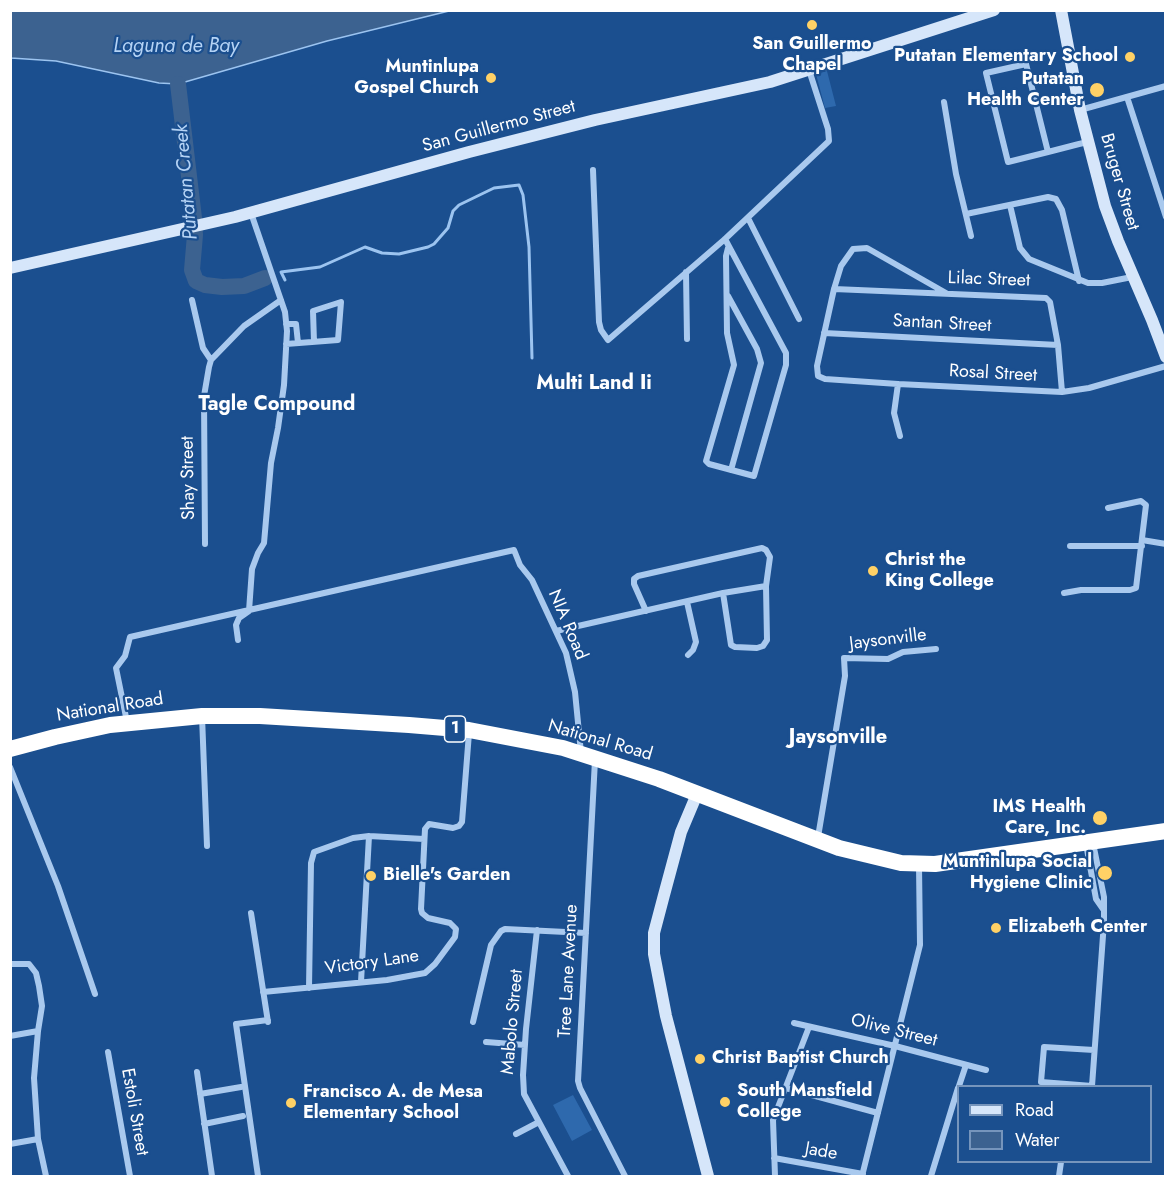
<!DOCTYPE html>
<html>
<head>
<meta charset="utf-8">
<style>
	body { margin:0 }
	#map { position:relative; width:1176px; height:1187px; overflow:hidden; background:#1b4f8f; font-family:Jost,sans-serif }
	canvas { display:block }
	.frame { position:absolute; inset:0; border:12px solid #fff; pointer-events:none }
	.legend { position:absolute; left:957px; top:1085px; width:195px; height:78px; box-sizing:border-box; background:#1b4f8f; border:2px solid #7695bc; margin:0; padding:8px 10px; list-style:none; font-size:18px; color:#fff }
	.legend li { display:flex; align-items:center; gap:12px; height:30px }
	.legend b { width:30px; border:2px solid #7695bc }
</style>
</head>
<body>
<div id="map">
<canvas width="1176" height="1187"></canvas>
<div class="frame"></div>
<ul class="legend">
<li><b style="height:8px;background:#d6e6fa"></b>Road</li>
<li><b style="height:16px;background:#3c6290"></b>Water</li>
</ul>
</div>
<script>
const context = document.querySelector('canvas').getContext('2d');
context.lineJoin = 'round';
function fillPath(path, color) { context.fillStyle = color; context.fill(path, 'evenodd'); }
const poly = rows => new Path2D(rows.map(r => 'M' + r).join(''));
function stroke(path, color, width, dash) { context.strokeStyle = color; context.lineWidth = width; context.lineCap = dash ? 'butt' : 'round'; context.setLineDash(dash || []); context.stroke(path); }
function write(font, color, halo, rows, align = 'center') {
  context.font = font + ' Jost,sans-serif'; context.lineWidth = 4.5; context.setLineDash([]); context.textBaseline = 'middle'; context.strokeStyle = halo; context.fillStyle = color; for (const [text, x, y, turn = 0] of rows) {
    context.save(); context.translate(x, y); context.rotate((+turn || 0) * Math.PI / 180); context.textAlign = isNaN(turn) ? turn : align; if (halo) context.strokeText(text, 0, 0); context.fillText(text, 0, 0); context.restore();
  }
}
fillPath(poly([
	[827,71,836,106,825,108,816,74],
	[573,1095,592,1130,572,1141,553,1105]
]), '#2e69ad');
const water = poly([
	[10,11,11,10,449,11,327,41,178,84,159,83,56,61,11,58,10,11]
]);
fillPath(water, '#3c6290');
stroke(water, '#9cc4f0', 1.5);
stroke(poly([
	[285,280,281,272,320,267,365,247,382,253,399,254,428,247,434,244,448,228,453,211,459,205,494,188,519,185,523,195,529,247,532,358]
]), '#9cc4f0', 3);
stroke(poly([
	[178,84,194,218,195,235,192,270,196,281,205,285,222,287,244,286,265,278]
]), '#3c6290', 16);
stroke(poly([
	[1127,97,1166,217],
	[944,102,956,174,971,236],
	[1080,110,1166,86],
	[1048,152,1026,64,986,73,1008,162,1048,152,1079,144,1088,142],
	[593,170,599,322,601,330,608,340,725,239,829,141,828,129,809,70],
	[1010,205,1020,248,1029,259,1088,283,1102,283,1132,277],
	[966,214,1048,197,1056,199,1062,210,1079,281],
	[748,218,799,319],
	[725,239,786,353,786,365,754,476,709,464,706,461,734,365,727,333,726,256,728,248],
	[686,272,687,339],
	[834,289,1046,298,1050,302,1058,345,1062,392],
	[946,293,867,248,853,249,841,266,834,289,817,366,818,376,825,379,898,384,1062,392,1089,388,1166,366],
	[728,296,757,349,761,363,731,470],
	[192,300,203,348,211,360],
	[286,324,296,324,298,343],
	[824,333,1058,345],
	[286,344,338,340,341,302,313,311,314,342],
	[898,384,894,413,900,436],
	[1142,540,1166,544],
	[205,544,204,396,209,367,211,360,244,326,281,300],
	[1070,546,1142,546],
	[1064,593,1081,590,1130,590,1136,588,1146,505,1141,501,1108,508],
	[687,602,696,642,693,650,688,655],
	[646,611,634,584,634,579,638,576,762,548,766,550,770,557,766,586,767,640,763,646,757,648,735,647,731,645,723,593],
	[556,631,723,593,766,586],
	[238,640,236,625,239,618,249,611,252,569,258,553,264,543,271,463,278,428,284,385,287,331,285,312,251,213],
	[202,716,207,846],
	[127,722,116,668,125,656,130,637,514,550,520,565,532,580,566,653,575,692,581,753],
	[595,760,578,1081,580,1088,625,1176],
	[10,767,58,886,95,994],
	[818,837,845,676,844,658,888,659,903,652,936,649],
	[1093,843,1104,897,1104,922,1092,1086,1041,1082,1044,1047,1094,1050],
	[1086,844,1096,899,1103,909],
	[251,913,268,1022],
	[537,930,526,1029,523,1075,524,1094,568,1176],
	[10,964,29,964,36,973,39,986,42,1006,38,1031,34,1078,38,1139,46,1176],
	[361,982,369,836],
	[309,988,311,863,314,852,353,838,369,836,424,839],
	[263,992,387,980,425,973,435,964,455,937,456,929,450,923,428,918,422,913,421,909,425,829,429,824,453,828,459,826,462,822,469,733],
	[473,1022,491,945,501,931,505,929,586,933],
	[794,1023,895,1046,986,1070],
	[10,1036,38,1031],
	[486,1042,525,1045],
	[108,1052,130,1176],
	[197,1072,212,1176],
	[959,1086,966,1065],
	[786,1088,878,1113],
	[200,1094,241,1087],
	[204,1124,243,1116],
	[516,1134,539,1122],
	[10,1144,38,1139],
	[774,1158,863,1174],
	[258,1176,236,1024,268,1020],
	[775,1176,773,1120,809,1027],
	[862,1176,920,945,919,865],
	[931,1176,958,1088],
	[1059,1176,1061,1162]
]), '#a9c9ee', 6);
stroke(poly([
	[1061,10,1080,110,1105,206,1118,241,1152,320,1166,357],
	[10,268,235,217,469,152,595,120,770,82,994,10],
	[697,794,681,832,664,895,654,933,654,954,666,1016,708,1176]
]), '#d6e6fa', 12);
stroke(poly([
	[10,749,55,737,110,725,202,716,260,716,409,725,469,730,563,748,659,779,839,848,901,863,935,864,1166,831]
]), '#fff', 16);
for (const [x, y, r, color] of [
	[812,25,6,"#ffd166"],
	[1130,57,6,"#ffd166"],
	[491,78,6,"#ffd166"],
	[1097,90,8,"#ffd166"],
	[873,571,6,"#ffd166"],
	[1100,818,8,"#ffd166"],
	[1105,873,8,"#ffd166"],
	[371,876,6,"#ffd166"],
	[996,928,6,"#ffd166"],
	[700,1059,6,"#ffd166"],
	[725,1102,6,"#ffd166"],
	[291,1103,6,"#ffd166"]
]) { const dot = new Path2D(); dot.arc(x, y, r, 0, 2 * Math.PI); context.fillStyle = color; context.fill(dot); stroke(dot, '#1b4f8f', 2); }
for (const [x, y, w] of [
	[455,729,21]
]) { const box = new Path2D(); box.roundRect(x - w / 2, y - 13, w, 26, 4.5); context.fillStyle = '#1b4f8f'; context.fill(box); stroke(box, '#fff', 1.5); }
write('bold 16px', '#fff', null, [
	["1",455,729]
]);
write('bold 18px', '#fff', '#1b4f8f', [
	["San Guillermo",812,45,"center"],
	["Chapel",812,66,"center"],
	["Putatan Elementary School",1118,57,"right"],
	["Muntinlupa",479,68,"right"],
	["Gospel Church",479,89,"right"],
	["Putatan",1084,80,"right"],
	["Health Center",1084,101,"right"],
	["Christ the",885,561],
	["King College",885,582],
	["IMS Health",1086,808,"right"],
	["Care, Inc.",1086,829,"right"],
	["Muntinlupa Social",1092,863,"right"],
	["Hygiene Clinic",1092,884,"right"],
	["Bielle's Garden",383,876],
	["Elizabeth Center",1008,928],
	["Christ Baptist Church",712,1059],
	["South Mansfield",737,1092],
	["College",737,1113],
	["Francisco A. de Mesa",303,1093],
	["Elementary School",303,1114]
], 'left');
write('18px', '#fff', '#1b4f8f', [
	["San Guillermo Street",499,127,-15],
	["Bruger Street",1119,182,74],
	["Lilac Street",989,280,2],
	["Santan Street",942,324,3],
	["Rosal Street",993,374,3],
	["Shay Street",189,478,-91],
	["NIA Road",567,625,67],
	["Jaysonville",888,640,-7],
	["National Road",110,708,-9],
	["National Road",600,741,16],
	["Victory Lane",372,963,-8],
	["Tree Lane Avenue",569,971,-87],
	["Mabolo Street",513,1022,-85],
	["Olive Street",894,1031,14],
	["Estoli Street",134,1112,80],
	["Jade",821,1152,10]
]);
write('italic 20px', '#b5d3f5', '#1b4f8f', [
	["Laguna de Bay",176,47],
	["Putatan Creek",187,182,-95]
]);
write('bold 20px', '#fff', '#1b4f8f', [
	["Multi Land Ii",594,384],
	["Tagle Compound",277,405],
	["Jaysonville",838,738]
]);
</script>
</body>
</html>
